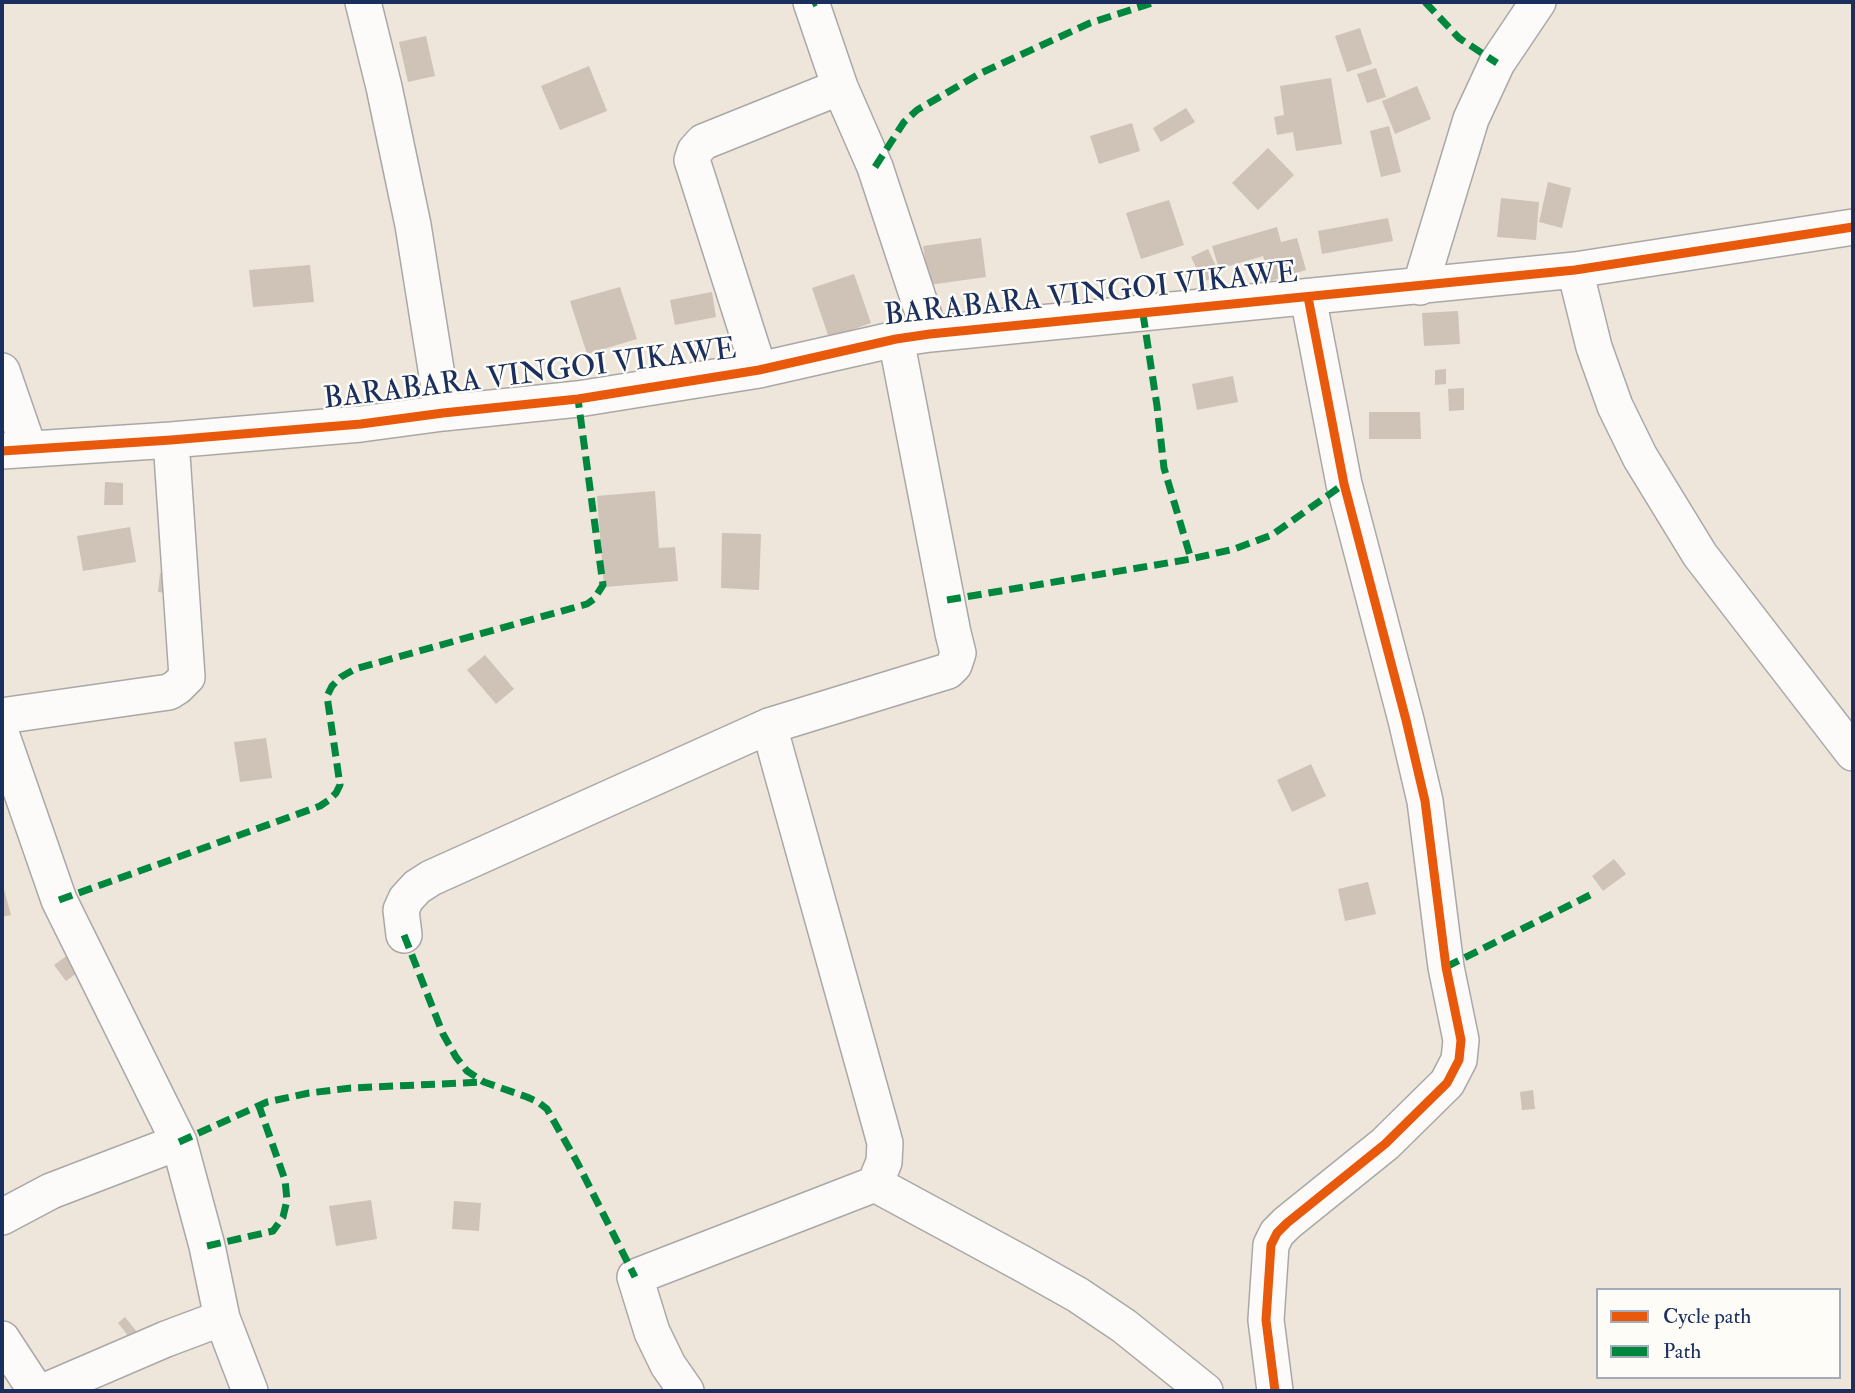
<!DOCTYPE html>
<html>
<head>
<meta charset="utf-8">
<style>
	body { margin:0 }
	#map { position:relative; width:1855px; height:1393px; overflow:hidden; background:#eee6da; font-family:"IM FELL Double Pica",serif }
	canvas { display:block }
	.frame { position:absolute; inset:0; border:4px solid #1b2f5e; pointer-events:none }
	.legend { position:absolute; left:1596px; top:1288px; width:245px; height:91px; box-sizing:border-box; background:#fdfcf7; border:2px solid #a3aaba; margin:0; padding:9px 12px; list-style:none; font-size:21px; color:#1b2f5e }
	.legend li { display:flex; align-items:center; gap:14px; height:35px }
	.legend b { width:35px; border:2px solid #a3aaba }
</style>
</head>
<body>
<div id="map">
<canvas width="1855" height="1393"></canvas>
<div class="frame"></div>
<ul class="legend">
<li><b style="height:9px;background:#e8590c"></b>Cycle path</li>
<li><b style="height:9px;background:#00873e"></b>Path</li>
</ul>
</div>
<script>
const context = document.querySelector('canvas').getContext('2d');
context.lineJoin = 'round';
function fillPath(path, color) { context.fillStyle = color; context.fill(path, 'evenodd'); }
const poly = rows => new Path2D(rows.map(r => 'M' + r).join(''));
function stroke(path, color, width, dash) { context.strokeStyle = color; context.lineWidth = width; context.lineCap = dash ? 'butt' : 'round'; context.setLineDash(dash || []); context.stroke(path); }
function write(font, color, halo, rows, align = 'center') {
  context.font = font + ' "IM FELL Double Pica",serif'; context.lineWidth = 5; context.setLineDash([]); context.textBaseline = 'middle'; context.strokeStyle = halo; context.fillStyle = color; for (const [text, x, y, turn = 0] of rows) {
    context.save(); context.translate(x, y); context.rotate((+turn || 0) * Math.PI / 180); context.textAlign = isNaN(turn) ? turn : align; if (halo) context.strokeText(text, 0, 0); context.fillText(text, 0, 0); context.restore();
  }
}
fillPath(poly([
	[1360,28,1372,64,1347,72,1335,36],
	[426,36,435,76,408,82,399,42],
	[589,66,607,111,560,130,541,86],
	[1376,68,1386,97,1367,103,1357,74],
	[1331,78,1342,144,1296,151,1293,132,1277,135,1274,117,1284,115,1280,86],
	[1417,86,1431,119,1395,134,1382,101],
	[1186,108,1195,122,1161,142,1153,128],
	[1132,123,1140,151,1099,164,1090,136],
	[1389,126,1401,172,1381,177,1370,131],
	[1268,148,1294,175,1258,210,1232,183],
	[1548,182,1571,188,1562,228,1539,222],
	[1501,198,1539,202,1536,240,1497,237],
	[1169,200,1184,245,1141,259,1126,213],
	[1388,218,1393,241,1322,254,1318,231],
	[1277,227,1281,242,1297,238,1306,270,1271,281,1263,256,1219,269,1212,246],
	[981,238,986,277,929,285,923,246],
	[1208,249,1220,275,1203,282,1191,257],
	[310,265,314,302,253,307,249,270],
	[854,274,871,323,829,338,812,288],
	[620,287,637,339,587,354,570,301],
	[712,292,716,317,675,325,670,300],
	[1458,311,1460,344,1424,346,1422,313],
	[1446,369,1446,384,1435,385,1435,370],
	[1233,376,1238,402,1197,410,1192,384],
	[1464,388,1464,410,1449,411,1448,389],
	[1369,412,1420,412,1421,439,1369,439],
	[105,482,123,483,123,505,104,505],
	[655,491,659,548,675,547,678,581,604,587,597,496],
	[130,527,136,562,83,571,77,536],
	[722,533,761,534,759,590,721,588],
	[160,573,177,575,175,594,158,592],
	[485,655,514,689,496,704,467,670],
	[266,738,272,778,240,782,234,742],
	[1311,764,1326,796,1292,812,1277,780],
	[1614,859,1626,874,1603,891,1592,876],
	[2,882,11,915,2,917],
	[1368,882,1376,914,1345,921,1338,889],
	[72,952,84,968,66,981,54,965],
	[1533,1090,1535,1109,1522,1110,1520,1092],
	[371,1200,377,1239,336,1246,329,1206],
	[454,1201,481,1203,479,1231,452,1229],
	[125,1317,137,1332,129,1337,118,1323]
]), '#cfc2b7');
const street = poly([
	[363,2,384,87,413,225,443,413],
	[811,2,840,87,875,167,930,334],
	[1575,270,1594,347,1615,406,1640,457,1700,555,1853,753],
	[1420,287,1471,119,1497,63,1538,2],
	[759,370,692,160,695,151,703,142,840,87],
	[2,371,29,449],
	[2,451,171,440,361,424,443,413,578,399,759,370,896,339,930,334,1575,270,1853,227],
	[2,716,169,692,177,687,187,677,171,440],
	[2,736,59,900,179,1142,207,1246,222,1318,250,1391],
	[404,935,401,910,406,899,417,887,431,878,769,726,948,671,954,665,958,653,953,633,896,339],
	[875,1184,1023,1264,1078,1295,1124,1326,1205,1391],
	[2,1217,51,1191,179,1142],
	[2,1339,36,1391],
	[45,1391,166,1339,222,1318],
	[686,1391,668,1365,652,1332,635,1277,875,1184,884,1162,885,1143,879,1121,769,726],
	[1275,1391,1266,1320,1271,1245,1277,1233,1287,1223,1385,1144,1447,1083,1459,1060,1461,1040,1446,967,1425,801,1406,720,1344,484,1308,297]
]);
stroke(street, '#aaa8a7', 38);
stroke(street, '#fcfbf9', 35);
stroke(poly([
	[1425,2,1459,38,1497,63],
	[812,4,816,2],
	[875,167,904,122,917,110,981,73,1090,23,1155,2],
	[1143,314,1157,406,1164,468,1191,559],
	[947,600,1191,559,1234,549,1272,535,1344,484],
	[59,900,320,806,329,800,336,793,340,785,327,696,332,686,341,677,355,669,587,604,594,599,603,585,578,399],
	[404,935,443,1034,456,1057,467,1071,484,1082,527,1097,538,1102,547,1109,577,1162,635,1277],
	[1446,967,1592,894],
	[179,1142,267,1102,309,1093,351,1088,484,1082],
	[207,1246,273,1231,283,1217,287,1200,285,1180,259,1106]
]), '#00873e', 7, [14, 7]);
stroke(poly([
	[2,451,171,440,361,424,443,413,578,399,759,370,896,339,930,334,1575,270,1853,227],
	[1275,1391,1266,1320,1271,1245,1277,1233,1287,1223,1385,1144,1447,1083,1459,1060,1461,1040,1446,967,1425,801,1406,720,1344,484,1308,297]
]), '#e8590c', 9);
write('30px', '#1b2f5e', '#fdfcf7', [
	["BARABARA VINGOI VIKAWE",1091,296,-6],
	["BARABARA VINGOI VIKAWE",530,376,-7]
]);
</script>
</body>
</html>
